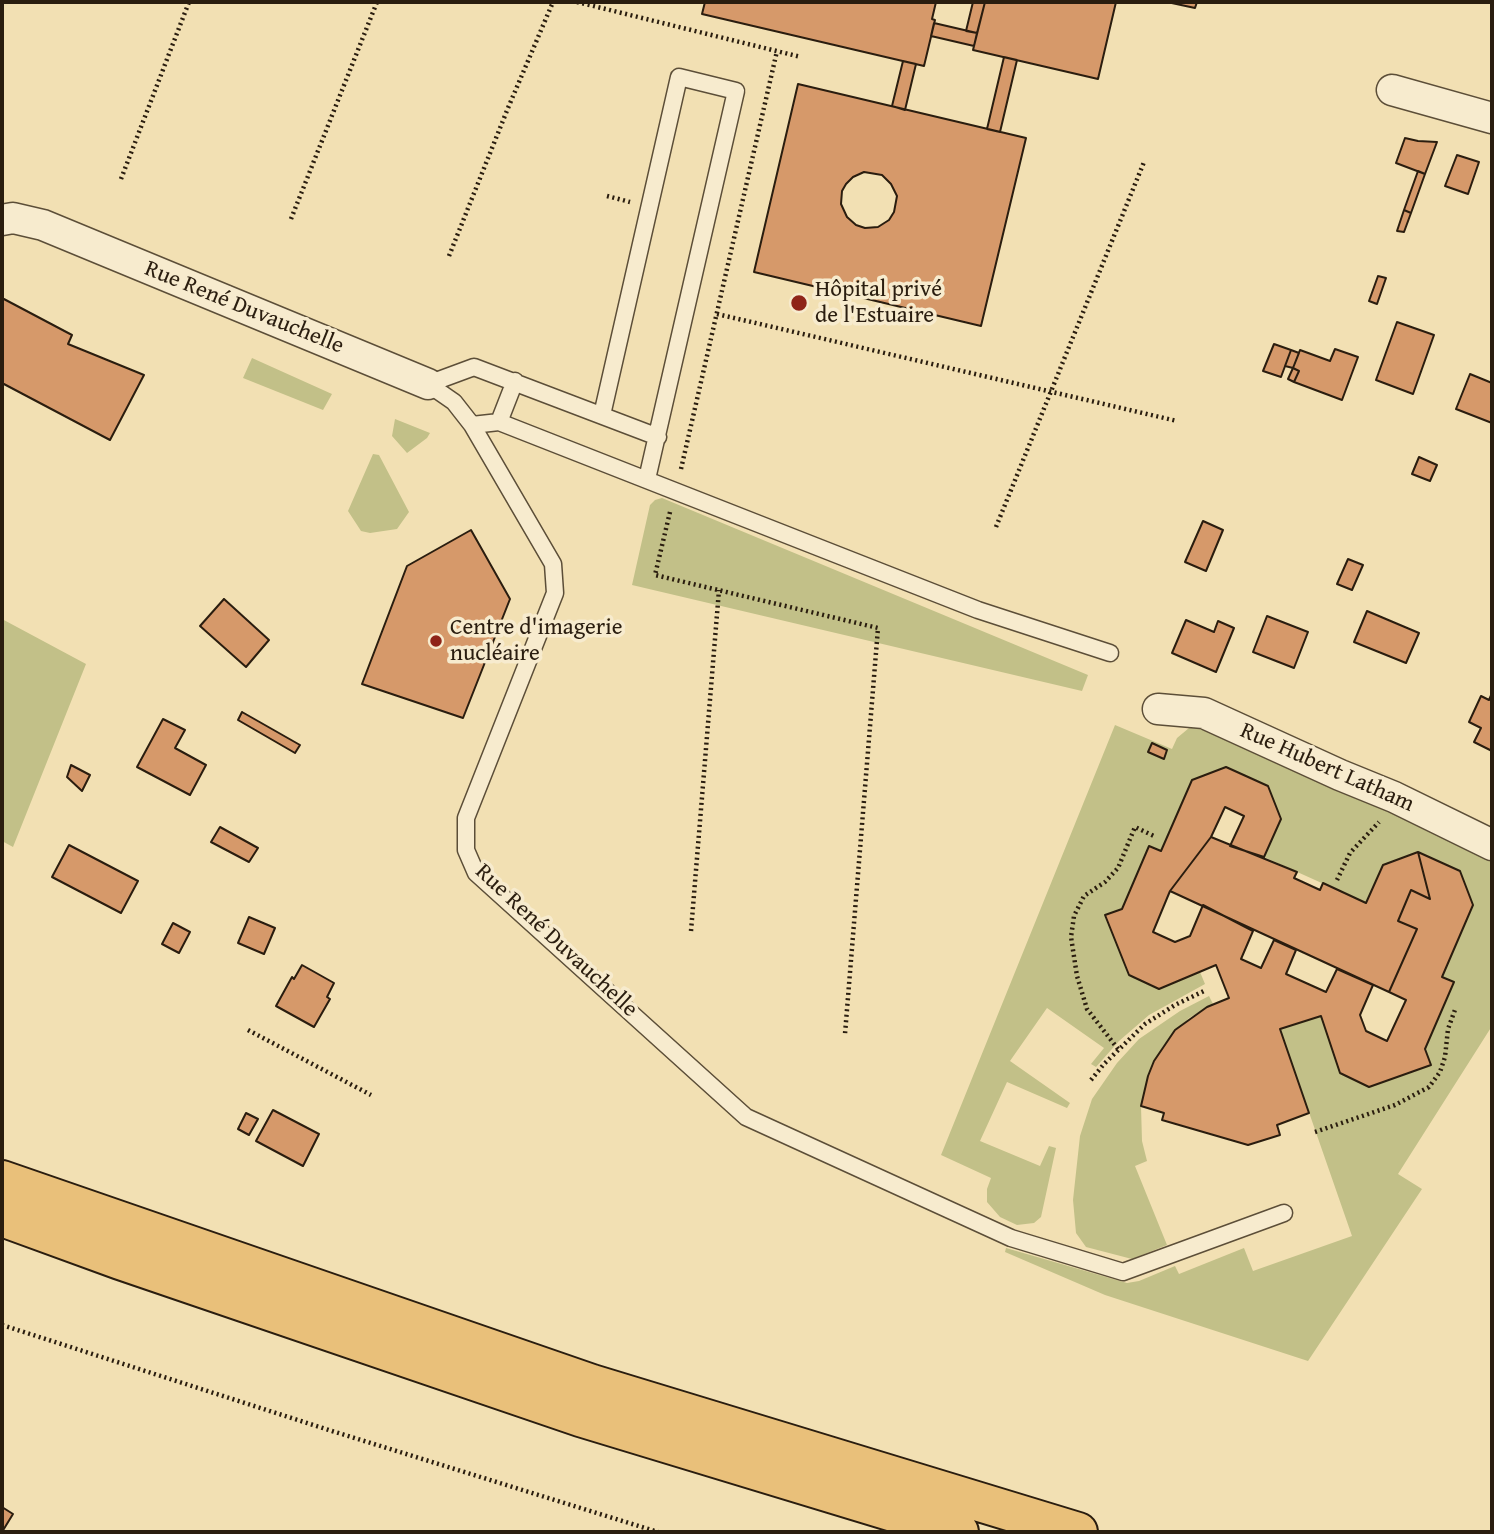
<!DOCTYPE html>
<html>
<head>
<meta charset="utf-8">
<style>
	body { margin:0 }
	#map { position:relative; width:1494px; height:1534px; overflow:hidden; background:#f2e0b3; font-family:"Gentium Book Plus",serif }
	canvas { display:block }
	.frame { position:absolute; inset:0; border:4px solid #2a1d0f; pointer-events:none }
</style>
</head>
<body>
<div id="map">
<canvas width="1494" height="1534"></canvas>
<div class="frame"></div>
</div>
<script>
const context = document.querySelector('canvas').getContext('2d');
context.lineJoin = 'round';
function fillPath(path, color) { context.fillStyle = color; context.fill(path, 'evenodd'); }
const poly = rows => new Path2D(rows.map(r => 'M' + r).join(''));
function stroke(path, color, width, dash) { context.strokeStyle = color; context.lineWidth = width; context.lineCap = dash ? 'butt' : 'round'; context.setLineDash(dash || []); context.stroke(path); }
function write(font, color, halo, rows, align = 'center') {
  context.font = font + ' "Gentium Book Plus",serif'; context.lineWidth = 7; context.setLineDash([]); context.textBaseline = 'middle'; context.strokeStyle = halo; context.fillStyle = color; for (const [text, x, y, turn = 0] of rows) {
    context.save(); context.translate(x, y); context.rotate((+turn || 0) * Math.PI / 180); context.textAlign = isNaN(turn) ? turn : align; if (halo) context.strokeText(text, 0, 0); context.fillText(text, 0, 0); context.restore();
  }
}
fillPath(poly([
	[252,358,332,394,323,410,243,378],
	[395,419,430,433,427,438,407,453,392,436],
	[373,454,379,455,409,512,397,529,370,533,361,531,348,511],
	[662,498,1088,675,1082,691,632,585,650,505,655,500],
	[2,619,86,664,13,847,2,841],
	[1115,725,1172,749,1177,738,1189,728,1204,728,1492,854,1492,1026,1398,1174,1422,1189,1308,1361,1105,1295,1005,1252,1006,1248,1127,1283,1139,1281,1175,1266,1179,1274,1244,1248,1253,1271,1352,1236,1280,1029,1321,1016,1340,1073,1369,1087,1431,1065,1425,1049,1454,982,1442,977,1473,905,1460,871,1417,852,1366,903,1264,857,1281,819,1268,786,1226,767,1192,780,1161,851,1149,847,1122,909,1105,915,1129,975,1159,989,1200,972,1205,984,1149,1015,1119,1041,1096,1067,1091,1064,1104,1048,1047,1008,1010,1061,1070,1103,1067,1108,1007,1082,980,1141,1040,1166,1049,1146,1056,1148,1041,1217,1034,1223,1017,1225,1000,1217,987,1202,987,1189,991,1178,941,1155],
	[1209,996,1213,1004,1189,1018,1163,1046,1148,1076,1141,1106,1142,1141,1147,1161,1135,1166,1167,1245,1132,1259,1086,1247,1076,1233,1073,1200,1080,1136,1092,1099,1117,1063,1139,1039,1180,1011]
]), '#c2c088');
const building = poly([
	[705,2,936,2,932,19,935,20,924,66,702,14,705,2],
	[973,2,985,2,977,33,966,31,973,2],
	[985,2,1116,2,1098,79,973,50,985,2],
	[1167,2,1197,2,1195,8,1167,2],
	[934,23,977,33,974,46,931,36,934,23],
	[1004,57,1017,60,1000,132,987,129,1004,57],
	[903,61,916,64,905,110,892,106,903,61],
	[798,84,1026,138,981,326,754,272,798,84],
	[864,172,882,175,891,184,897,196,894,212,889,220,878,227,865,228,856,225,847,217,841,204,842,191,846,184,853,177,864,172],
	[1405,138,1418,141,1437,142,1425,174,1396,163,1405,138],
	[1457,155,1479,162,1468,194,1445,186,1457,155],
	[1418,171,1425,174,1411,213,1404,210,1418,171],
	[1404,210,1411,213,1404,232,1397,231,1404,210],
	[1378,276,1386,278,1377,304,1369,301,1378,276],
	[2,298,72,335,68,344,144,375,110,440,2,383,2,298],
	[1397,322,1434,335,1413,394,1376,380,1397,322],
	[1274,344,1291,350,1281,377,1263,371,1274,344],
	[1335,349,1358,357,1342,400,1294,382,1299,371,1293,368,1300,350,1330,361,1335,349],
	[1291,350,1299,353,1293,368,1285,366,1291,350],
	[1293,368,1299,371,1294,382,1288,379,1293,368],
	[1470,374,1492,383,1492,423,1456,409,1470,374],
	[1419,457,1437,465,1430,481,1412,474,1419,457],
	[1203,521,1223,530,1206,571,1185,562,1203,521],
	[471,530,510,599,463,718,362,684,407,566,471,530],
	[1348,559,1363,565,1352,590,1337,584,1348,559],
	[224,599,269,640,246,667,200,626,224,599],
	[1367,611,1419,633,1406,663,1354,642,1367,611],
	[1267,616,1308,632,1294,668,1253,652,1267,616],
	[1186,620,1214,632,1218,621,1234,628,1216,672,1172,653,1186,620],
	[1492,693,1492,751,1474,742,1481,728,1469,722,1481,696,1489,700,1492,693],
	[242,712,300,745,295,753,238,720,242,712],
	[163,719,185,730,175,748,206,765,190,795,137,767,163,719],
	[1152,743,1167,750,1164,759,1148,752,1152,743],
	[71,765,90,775,82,791,67,777,71,765],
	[1226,767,1268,786,1281,819,1264,857,1230,846,1244,816,1225,807,1211,837,1170,891,1153,932,1175,942,1190,936,1203,905,1253,931,1241,959,1261,968,1274,940,1296,950,1286,974,1326,992,1337,969,1373,985,1360,1015,1366,1031,1387,1041,1406,1000,1389,992,1417,929,1398,921,1411,890,1430,899,1418,852,1460,871,1473,905,1442,977,1454,982,1425,1049,1431,1065,1369,1087,1340,1073,1321,1016,1280,1029,1309,1113,1277,1125,1280,1135,1248,1145,1162,1120,1164,1113,1141,1106,1148,1076,1154,1061,1175,1030,1207,1007,1229,998,1216,965,1159,989,1129,975,1105,915,1122,909,1149,846,1161,851,1192,780,1226,767],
	[220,827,258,848,249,862,211,842,220,827],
	[1211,837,1297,872,1294,878,1320,890,1323,883,1366,903,1383,865,1418,852,1430,899,1411,890,1398,921,1417,929,1389,992,1170,891,1211,837],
	[69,845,138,881,121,913,52,877,69,845],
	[249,917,275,928,264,954,238,943,249,917],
	[173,923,190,932,179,953,162,944,173,923],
	[302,965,334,983,327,997,330,999,314,1027,276,1006,292,977,294,979,302,965],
	[273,1110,319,1134,303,1166,256,1141,273,1110],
	[246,1113,258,1119,249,1135,238,1129,246,1113],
	[2,1507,13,1514,2,1532,2,1507]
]);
fillPath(building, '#d6996a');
stroke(building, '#2a1d0f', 2);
const service = poly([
	[428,384,454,402,472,425,499,422,978,610,1110,653],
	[428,384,474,367,658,437],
	[602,415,679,77,736,91,647,479],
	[499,422,515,381],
	[472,425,553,564,555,593,466,818,466,850,476,873,746,1117,1011,1238,1123,1272,1284,1213]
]);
const minor = poly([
	[1392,90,1492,118],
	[2,220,13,218,43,225,428,384],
	[1158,709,1204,713,1340,775,1394,797,1492,845]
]);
const trunk = poly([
	[2,1180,592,1384,1078,1532],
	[2,1217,120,1260,580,1417,959,1532]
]);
stroke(service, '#5c4e38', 19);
stroke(minor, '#5c4e38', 33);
stroke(trunk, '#2a1d0f', 42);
stroke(poly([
	[577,2,801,57],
	[121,179,189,2],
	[607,196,630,202],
	[291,219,377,2],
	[449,256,508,108,553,2],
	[717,314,1177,421],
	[681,469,777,51],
	[670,512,655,575,878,628,845,1034],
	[996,527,1144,162],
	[1337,880,1350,853,1379,822],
	[691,931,719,590],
	[248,1030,371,1095],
	[1118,1049,1087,1009,1077,976,1071,937,1074,916,1084,896,1105,882,1118,868,1135,827,1156,837],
	[1091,1080,1104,1064,1145,1024,1175,1005,1206,990],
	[1315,1132,1395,1105,1429,1087,1440,1072,1445,1057,1448,1029,1456,1007],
	[2,1325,332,1431,658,1532]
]), '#2a1d0f', 4.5, [2, 3.5]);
stroke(service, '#f7ebce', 16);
stroke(minor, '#f7ebce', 30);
stroke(trunk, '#e9c07a', 38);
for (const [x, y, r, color] of [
	[799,303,9,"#8f2418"],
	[436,641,7,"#8f2418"]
]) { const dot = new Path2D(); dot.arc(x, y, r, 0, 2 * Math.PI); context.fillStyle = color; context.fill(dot); stroke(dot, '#f7ebce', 2.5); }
write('23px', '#2a1d0f', '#f7ebce', [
	["Hôpital privé",815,290],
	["de l'Estuaire",815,316],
	["Centre d'imagerie",450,628],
	["nucléaire",450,654]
], 'left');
write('23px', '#2a1d0f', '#f7ebce', [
	["Rue René Duvauchelle",244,308,22],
	["Rue Hubert Latham",1327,768,24],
	["Rue René Duvauchelle",556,941,43]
]);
</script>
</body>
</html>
